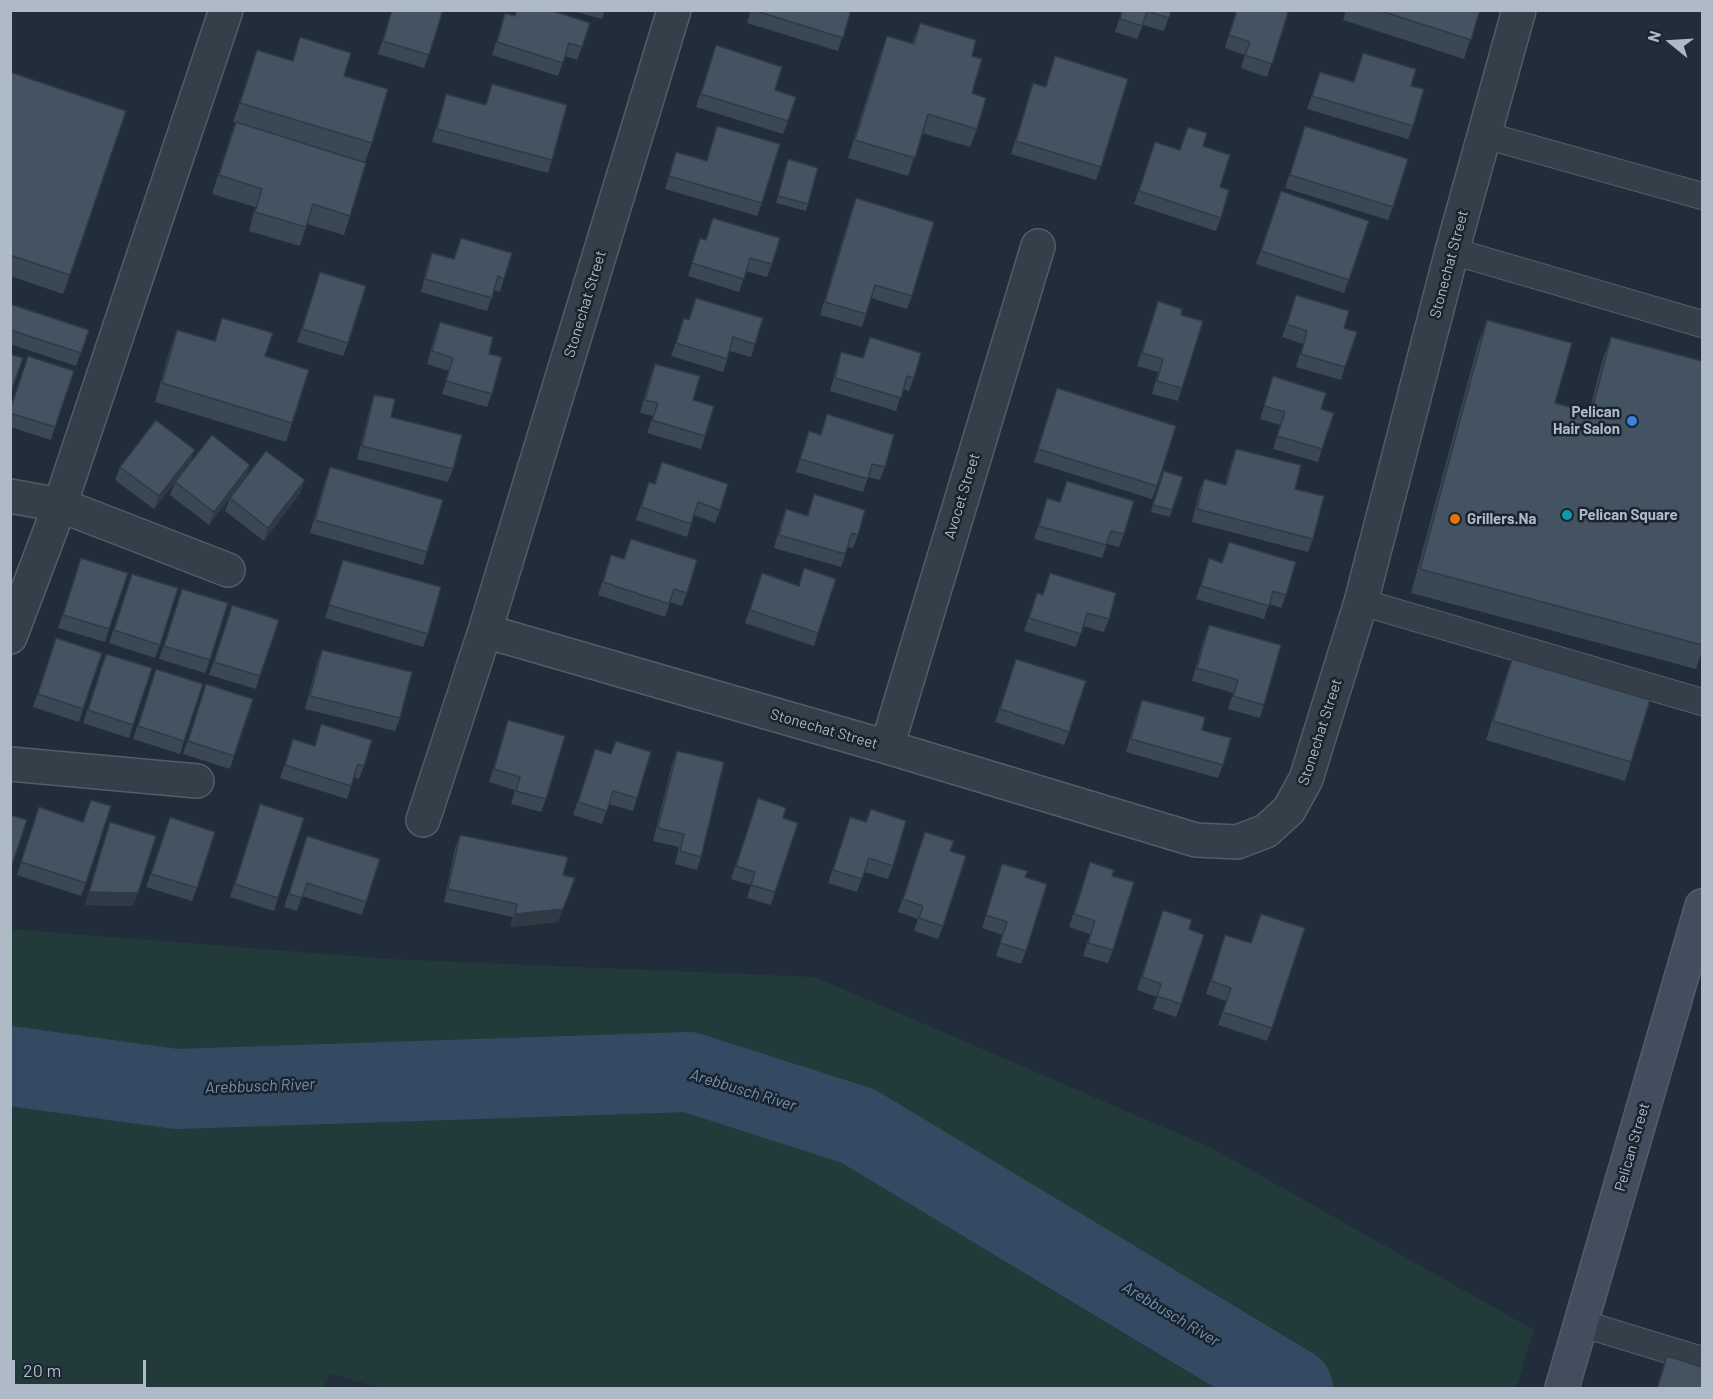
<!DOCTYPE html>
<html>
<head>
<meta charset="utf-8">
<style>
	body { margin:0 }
	#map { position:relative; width:1713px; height:1399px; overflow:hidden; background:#212d3a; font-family:Barlow,sans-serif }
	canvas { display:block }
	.frame { position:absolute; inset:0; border:12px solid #afbac7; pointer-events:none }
	.north { position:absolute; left:1641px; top:12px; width:60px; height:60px; -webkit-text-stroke:4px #1a242f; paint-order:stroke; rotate:288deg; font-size:16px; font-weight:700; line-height:24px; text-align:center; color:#afbac7 }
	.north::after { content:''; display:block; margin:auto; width:21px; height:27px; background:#afbac7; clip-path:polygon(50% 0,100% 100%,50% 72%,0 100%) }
	.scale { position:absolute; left:12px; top:1360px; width:134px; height:27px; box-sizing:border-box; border:3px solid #afbac7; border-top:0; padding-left:8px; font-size:18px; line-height:21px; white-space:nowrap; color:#afbac7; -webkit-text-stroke:4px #1a242f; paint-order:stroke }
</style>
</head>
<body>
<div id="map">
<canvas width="1713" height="1399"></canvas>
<div class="frame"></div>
<div class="north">N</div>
<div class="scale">20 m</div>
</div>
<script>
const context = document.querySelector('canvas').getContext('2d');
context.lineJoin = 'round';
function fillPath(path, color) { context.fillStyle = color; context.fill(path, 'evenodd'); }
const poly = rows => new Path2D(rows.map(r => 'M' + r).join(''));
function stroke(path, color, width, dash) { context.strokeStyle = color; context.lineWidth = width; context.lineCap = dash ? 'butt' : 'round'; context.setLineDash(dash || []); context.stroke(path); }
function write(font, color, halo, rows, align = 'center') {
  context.font = font + ' Barlow,sans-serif'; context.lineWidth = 5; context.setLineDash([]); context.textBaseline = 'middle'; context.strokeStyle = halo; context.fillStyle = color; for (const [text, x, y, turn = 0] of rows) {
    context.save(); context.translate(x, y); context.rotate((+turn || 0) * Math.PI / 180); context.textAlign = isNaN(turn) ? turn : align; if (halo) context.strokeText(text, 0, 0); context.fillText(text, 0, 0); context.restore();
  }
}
fillPath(poly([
	[11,929,389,959,815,977,1212,1148,1534,1330,1516,1388,380,1388,331,1374,324,1388,18,1388,10,1385]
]), '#233a3b');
stroke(poly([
	[10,1066,176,1089,689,1072,858,1126,1293,1388]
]), '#344a62', 80);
const lane = poly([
	[1484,135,1702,196],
	[1452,251,1702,324],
	[1361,602,1702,702],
	[1580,1323,1702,1360]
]);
const street = poly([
	[10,496,60,505,228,570],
	[485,631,887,747,1196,840,1237,842,1266,831,1289,810,1306,779,1361,602,1452,251,1519,10],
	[10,637,60,505,226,10],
	[887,747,1038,246],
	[10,764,197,781],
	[423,820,485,631,674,10]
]);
const secondary = poly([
	[1562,1388,1702,906]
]);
stroke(lane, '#525d68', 28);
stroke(street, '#525d68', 36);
stroke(secondary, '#525d68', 36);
stroke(lane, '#353f4a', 26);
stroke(street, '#353f4a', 33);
stroke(secondary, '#424e5e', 33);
fillPath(poly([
	[392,10,443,10,424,68,378,54],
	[517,10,582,47,577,60,565,56,558,76,492,55,505,13,515,16],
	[569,10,605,10,602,19],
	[751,10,851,10,838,51,747,23],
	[1122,10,1171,10,1164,31,1143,25,1137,39,1115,32],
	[1236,10,1289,10,1267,77,1241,68,1245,55,1225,48],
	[1346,10,1480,10,1464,59,1343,20],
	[920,23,972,56,972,93,977,129,970,147,922,133,908,176,848,158,880,55,887,36,912,43],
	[300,37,344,76,372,143,365,162,310,145,350,216,344,235,307,224,300,246,249,231,255,207,212,194,235,122,233,122,257,50,292,61],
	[716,45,775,90,788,121,783,134,696,107],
	[1363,53,1411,86,1413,126,1408,139,1307,109,1320,72,1353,81],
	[1055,56,1101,167,1096,180,1011,154,1033,83,1045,87],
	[10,72,70,275,63,294,10,276],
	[492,84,552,160,548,173,432,142,442,107,446,94,485,105],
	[717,126,762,203,757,216,665,189,676,152,706,161],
	[1305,126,1393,207,1388,220,1285,188],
	[1188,127,1203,146,1220,187,1221,218,1216,231,1134,204,1155,142,1180,150],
	[788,159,808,204,806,211,776,203],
	[1281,191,1369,221,1344,293,1256,264],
	[856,198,912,296,907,309,871,298,862,327,820,315,851,211],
	[713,218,772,264,767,277,746,271,739,292,688,276,700,238,706,240],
	[461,238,504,279,500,292,494,290,487,311,421,292,427,266,432,253,454,259],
	[320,272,348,343,343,356,297,342],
	[1296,295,1344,328,1345,367,1341,380,1296,367,1303,344,1282,337],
	[696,298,755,344,751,357,730,351,723,372,671,356,684,318,689,319],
	[1158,301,1181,315,1182,388,1178,401,1152,394,1158,372,1137,366],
	[10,304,89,330,76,366,10,344],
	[222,318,265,356,292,423,286,442,155,402,170,349,177,330,214,341],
	[1487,320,1555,403,1589,413,1602,361,1611,337,1702,361,1702,651,1696,669,1411,593,1478,344],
	[440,322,492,394,487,407,442,394,449,371,427,364,435,335],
	[870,337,914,378,909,391,903,389,896,411,830,391,837,365,841,352,863,358],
	[28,356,55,427,51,440,10,427,10,408],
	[655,364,693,400,705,436,701,449,647,433,653,416,640,413,650,377],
	[1273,376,1322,449,1318,462,1273,449,1280,425,1260,419],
	[1057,388,1157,486,1152,499,1034,462],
	[374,395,391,417,453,469,448,482,357,459,370,408],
	[827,414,885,467,880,480,868,477,863,492,796,472,809,431,820,435],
	[1236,449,1295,489,1313,539,1308,552,1192,522,1199,492,1204,479,1225,484,1231,462],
	[662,462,720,510,715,523,694,515,687,537,636,520,649,482,654,483],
	[190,463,250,465,245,478,209,525,170,495,175,482,154,509,115,480,120,467],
	[330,467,427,552,423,565,310,533,325,480],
	[1161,477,1183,477,1170,517,1151,512],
	[1067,481,1124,534,1119,547,1107,544,1102,558,1034,539,1047,498,1059,502],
	[300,493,264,541,225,511,230,498],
	[814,494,858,535,853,548,848,547,841,567,774,548,781,522,786,509,807,515],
	[631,539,687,593,682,606,670,602,665,617,598,595,611,555,624,559],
	[1229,542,1286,595,1281,608,1269,604,1264,619,1196,599,1209,558,1222,562],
	[81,558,109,629,105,642,58,628],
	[343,560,428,634,423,647,325,618],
	[804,568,818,633,814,646,745,623,762,573,798,586],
	[1050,573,1109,619,1104,632,1083,626,1076,647,1024,631,1037,593,1042,595],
	[132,574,160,645,155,658,109,643],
	[182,589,210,660,205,673,159,659],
	[232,605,260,676,256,689,209,675],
	[1209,625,1264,705,1260,718,1228,709,1233,693,1192,681,1204,638],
	[56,638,83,709,79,722,33,707],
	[322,650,400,718,395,731,305,709,317,663],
	[106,654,133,725,129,738,83,723],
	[1016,659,1069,732,1064,745,995,722],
	[1512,659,1631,762,1625,781,1486,740,1505,678],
	[156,669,184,741,180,754,133,739],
	[206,684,234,756,230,769,183,754],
	[1142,700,1202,730,1223,765,1218,778,1126,752,1137,713],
	[508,720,546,799,541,812,511,804,515,790,489,782],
	[321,724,364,766,359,779,354,777,347,799,280,778,293,739,314,746],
	[595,749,637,798,633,811,609,804,602,824,573,815],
	[677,751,701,857,697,870,675,864,679,847,653,841,672,764],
	[758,798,783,818,775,892,771,905,747,898,751,885,731,879],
	[91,800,86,883,81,896,17,875,39,807,83,822],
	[260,804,278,898,274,911,230,897],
	[871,809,893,866,888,879,864,872,857,892,828,883,850,817,866,822],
	[170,817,197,888,192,901,146,887],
	[110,822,133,906,85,905],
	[925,832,950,851,943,926,938,939,914,931,918,919,898,912],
	[460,835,563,875,558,922,510,927,513,917,444,902,455,848],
	[307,836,366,902,362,915,302,896,297,911,284,907],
	[1090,862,1112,876,1113,950,1108,963,1083,956,1090,934,1069,927],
	[1002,864,1026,877,1026,951,1021,964,996,956,1003,935,982,928],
	[1163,910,1189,929,1181,1004,1176,1017,1153,1009,1157,997,1137,990],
	[1261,914,1272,1028,1267,1041,1218,1025,1226,1001,1206,994,1225,935,1251,943]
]), '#3a4754');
fillPath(poly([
	[195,450,190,463,154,509,159,496],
	[250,465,245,478,209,525,214,512],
	[305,480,300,493,264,541,268,528],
	[575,878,558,922,510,927,515,914],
	[89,892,138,893,133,906,85,905]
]), '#303a45');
const building = poly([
	[392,10,443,10,429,55,383,41,392,10],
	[517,10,550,10,590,23,582,47,569,43,563,63,497,42,505,13,515,16,517,10],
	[753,10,851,10,843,38,753,10],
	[1122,10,1171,10,1169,18,1147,11,1142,26,1120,19,1122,10],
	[1237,10,1289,10,1272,64,1245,55,1250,42,1229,35,1237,10],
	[1378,10,1480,10,1471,40,1378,10],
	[920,23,976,40,972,56,982,59,972,93,986,98,977,129,928,114,915,158,855,140,887,36,914,44,920,23],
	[300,37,351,53,344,76,388,89,372,143,240,103,257,50,293,61,300,37],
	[716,45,782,67,775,90,796,97,788,121,701,94,716,45],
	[1363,53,1416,69,1411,86,1424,89,1413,126,1312,96,1320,72,1354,82,1363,53],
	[1055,56,1128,79,1101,167,1016,141,1033,83,1046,87,1055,56],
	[10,72,126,111,70,275,10,255,10,72],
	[492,84,567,105,552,160,437,129,446,94,486,105,492,84],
	[236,122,366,163,350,216,313,204,306,227,255,212,262,189,219,175,236,122],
	[717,126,780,144,762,203,669,176,676,152,707,161,717,126],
	[1305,126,1408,159,1393,207,1290,175,1305,126],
	[1188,127,1207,133,1203,146,1230,155,1220,187,1229,190,1221,218,1139,191,1155,142,1180,150,1188,127],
	[788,159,818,168,808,204,778,196,788,159],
	[1281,191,1369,221,1349,280,1261,251,1281,191],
	[856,198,934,222,912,296,875,285,866,314,825,302,856,198],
	[713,218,780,238,772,264,750,258,744,279,692,263,700,238,706,240,713,218],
	[461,238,512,253,504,279,498,276,492,298,425,279,432,253,454,259,461,238],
	[320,272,366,286,348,343,302,329,320,272],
	[1296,295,1349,311,1344,328,1357,332,1345,367,1301,354,1307,331,1287,324,1296,295],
	[696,298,763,318,755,344,733,337,727,359,676,343,684,318,689,320,696,298],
	[1158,301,1182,309,1181,315,1203,321,1182,388,1157,381,1163,359,1142,353,1158,301],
	[10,304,89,330,81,353,10,330,10,304],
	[222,318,273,333,265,356,309,370,292,423,162,383,177,330,215,341,222,318],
	[1487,320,1572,343,1555,403,1591,413,1611,337,1702,361,1702,645,1420,569,1487,320],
	[440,322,493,337,489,354,502,357,492,394,446,381,453,358,432,351,440,322],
	[870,337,921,353,914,378,907,376,901,398,835,378,841,352,863,358,870,337],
	[10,354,23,358,10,395,10,354],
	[28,356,74,371,55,427,10,413,10,410,28,356],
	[655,364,700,376,693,400,714,406,705,436,652,420,658,403,645,400,655,364],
	[1273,376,1326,393,1321,409,1334,413,1322,449,1277,436,1285,412,1264,406,1273,376],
	[1057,388,1176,426,1157,486,1038,449,1057,388],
	[374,395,395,399,391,417,462,435,453,469,362,446,374,395],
	[827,414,894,435,885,467,872,464,868,479,800,459,809,431,821,435,827,414],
	[156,420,195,450,159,496,120,467,156,420],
	[212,435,250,465,214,512,175,482,212,435],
	[1236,449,1301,465,1295,489,1324,496,1313,539,1197,509,1204,479,1226,485,1236,449],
	[266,451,305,480,268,528,230,498,266,451],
	[662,462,728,484,720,510,698,502,691,524,641,507,649,482,655,484,662,462],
	[330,467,443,500,427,552,315,520,330,467],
	[1164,471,1183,477,1172,510,1153,505,1164,471],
	[1067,481,1134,501,1124,534,1111,531,1106,545,1039,526,1047,498,1060,502,1067,481],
	[814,494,865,510,858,535,852,533,845,554,779,535,786,509,808,516,814,494],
	[631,539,697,560,687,593,674,589,669,604,603,582,611,555,624,559,631,539],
	[1229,542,1296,562,1286,595,1273,591,1269,606,1201,586,1209,558,1222,563,1229,542],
	[81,558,128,573,109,629,63,615,81,558],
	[343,560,441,587,428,634,329,605,343,560],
	[804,568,836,579,818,633,750,610,762,573,799,586,804,568],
	[1050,573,1116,593,1109,619,1087,613,1081,634,1029,618,1037,593,1043,595,1050,573],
	[132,574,178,588,160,645,114,630,132,574],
	[182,589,228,603,210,660,164,646,182,589],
	[232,605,279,620,260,676,214,662,232,605],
	[1209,625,1281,645,1264,705,1233,696,1238,680,1197,668,1209,625],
	[56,638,102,653,83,709,38,694,56,638],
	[322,650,412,672,400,718,310,696,322,650],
	[106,654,152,668,133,725,88,710,106,654],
	[1016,659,1086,681,1069,732,1000,709,1016,659],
	[1512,659,1650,700,1631,762,1493,721,1512,659],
	[156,669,203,684,184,741,138,726,156,669],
	[206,684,253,699,234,756,188,741,206,684],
	[1142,700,1205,717,1202,730,1231,738,1223,765,1131,739,1142,700],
	[508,720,565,736,546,799,516,791,520,777,494,769,508,720],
	[321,724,372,740,364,766,358,764,351,786,285,765,293,739,315,746,321,724],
	[616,741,651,752,637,798,613,791,607,811,578,802,595,749,611,754,616,741],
	[677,751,724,762,701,857,680,851,684,834,658,828,677,751],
	[758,798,786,808,783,818,798,823,775,892,751,885,755,872,736,866,758,798],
	[91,800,111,806,86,883,21,862,39,807,83,822,91,800],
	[260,804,304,818,278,898,235,884,260,804],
	[871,809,906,821,893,866,869,858,862,879,833,870,850,817,866,822,871,809],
	[10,815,27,820,10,871,10,815],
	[170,817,215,832,197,888,151,874,170,817],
	[110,822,156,836,138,893,89,892,110,822],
	[925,832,954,841,950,851,966,856,943,926,919,918,923,906,903,899,925,832],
	[460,835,568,857,563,875,575,878,563,909,515,914,517,904,448,889,460,835],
	[307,836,380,859,366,902,307,883,302,898,289,894,307,836],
	[1090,862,1114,870,1112,876,1134,882,1113,950,1088,943,1095,921,1074,914,1090,862],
	[1002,864,1028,871,1025,877,1047,884,1026,951,1000,943,1007,922,986,915,1002,864],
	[1163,910,1192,920,1189,929,1204,935,1181,1004,1157,996,1161,984,1142,977,1163,910],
	[1261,914,1305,928,1272,1028,1223,1012,1231,988,1211,981,1225,935,1251,943,1261,914],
	[1667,1356,1702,1367,1702,1389,1657,1389,1667,1356]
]);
fillPath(building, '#445362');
stroke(building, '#303a45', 1.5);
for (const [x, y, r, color] of [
	[1632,421,6,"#3f7fe0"],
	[1567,515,6,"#0f9aa8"],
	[1455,519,6,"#e8710a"]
]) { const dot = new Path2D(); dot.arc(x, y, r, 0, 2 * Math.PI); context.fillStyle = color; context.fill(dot); stroke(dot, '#1a242f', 2); }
write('15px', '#afbac7', '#1a242f', [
	["Stonechat Street",1449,264,-75],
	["Stonechat Street",585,304,-73],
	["Avocet Street",962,496,-73],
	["Stonechat Street",824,729,16],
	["Stonechat Street",1320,732,-72],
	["Pelican Street",1632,1147,-74]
]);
write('bold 15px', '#afbac7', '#1a242f', [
	["Pelican",1620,412,"right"],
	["Hair Salon",1620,429,"right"],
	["Pelican Square",1579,515],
	["Grillers.Na",1467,519]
], 'left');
write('italic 16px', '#7692b0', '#1a242f', [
	["Arebbusch River",260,1086,-2],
	["Arebbusch River",743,1090,17],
	["Arebbusch River",1171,1314,31]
]);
</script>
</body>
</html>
